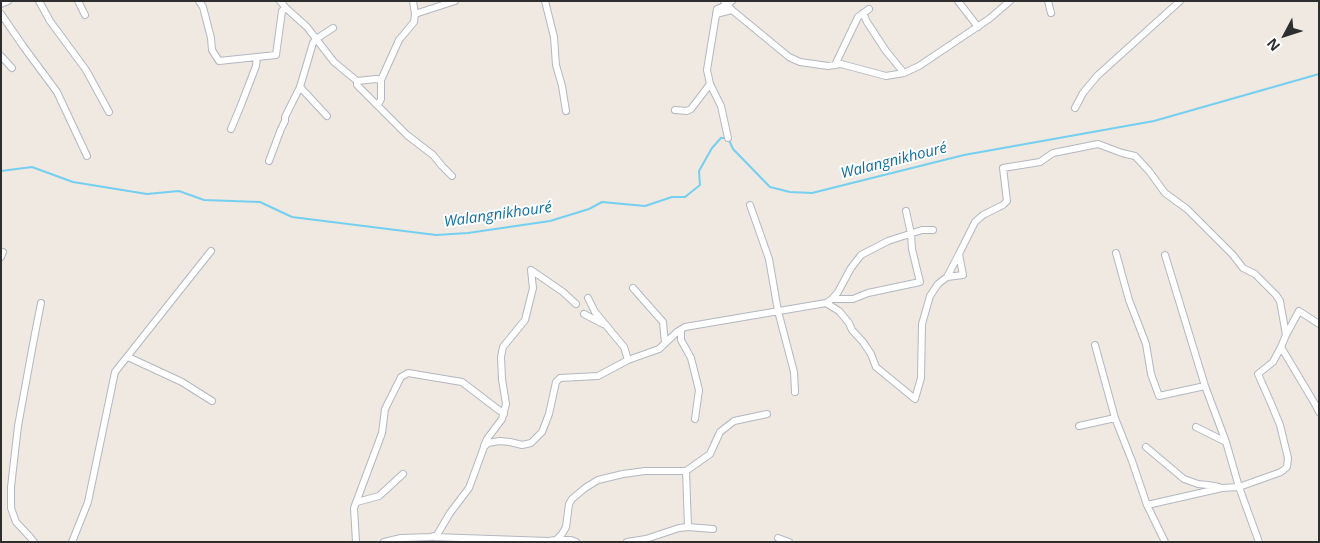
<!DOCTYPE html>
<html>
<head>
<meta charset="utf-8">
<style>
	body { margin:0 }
	#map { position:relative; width:1320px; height:543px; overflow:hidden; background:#efe9e1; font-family:"Open Sans",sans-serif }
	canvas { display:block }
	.frame { position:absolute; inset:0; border:2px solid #2e2e2e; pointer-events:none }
	.north { position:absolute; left:1260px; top:10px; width:50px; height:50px; -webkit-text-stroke:4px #fff; paint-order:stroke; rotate:230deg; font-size:14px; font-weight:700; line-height:20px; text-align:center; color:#2e2e2e }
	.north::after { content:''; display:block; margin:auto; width:18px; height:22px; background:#2e2e2e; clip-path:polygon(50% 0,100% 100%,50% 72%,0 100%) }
</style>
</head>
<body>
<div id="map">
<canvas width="1320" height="543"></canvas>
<div class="frame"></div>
<div class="north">N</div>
</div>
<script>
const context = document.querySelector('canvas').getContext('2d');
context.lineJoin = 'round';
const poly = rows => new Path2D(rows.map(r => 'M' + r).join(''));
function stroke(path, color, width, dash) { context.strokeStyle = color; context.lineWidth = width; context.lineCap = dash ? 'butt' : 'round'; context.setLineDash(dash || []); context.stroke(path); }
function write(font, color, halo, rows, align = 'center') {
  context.font = font + ' "Open Sans",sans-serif'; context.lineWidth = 4; context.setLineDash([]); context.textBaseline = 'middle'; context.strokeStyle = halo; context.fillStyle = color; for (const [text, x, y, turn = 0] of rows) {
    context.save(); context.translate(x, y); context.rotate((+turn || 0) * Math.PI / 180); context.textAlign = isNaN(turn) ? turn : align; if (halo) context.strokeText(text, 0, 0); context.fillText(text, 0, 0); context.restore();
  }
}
stroke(poly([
	[1,171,32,167,73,182,147,194,179,191,204,200,260,202,292,217,436,235,468,233,550,221,589,209,602,202,645,206,672,197,685,197,700,185,699,171,712,148,721,138,728,138,733,149,770,187,790,192,812,193,964,155,1154,121,1319,74]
]), '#75cff0', 2);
const street = poly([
	[39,1,50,21,86,70,109,112],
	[78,1,85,15],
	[199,1,203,7,211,38,212,50,219,61,276,55,282,11,286,8],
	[280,1,286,8,307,27,334,62,357,81,357,85,407,135,433,155,442,166,452,176],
	[413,1,415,14],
	[545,1,554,37,556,65,562,86,566,111],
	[724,1,732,10,789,57,800,62,828,66,841,64,886,76,904,73,919,66,989,19,1010,1],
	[958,1,978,27],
	[1048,1,1051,13],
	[1,4,8,1],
	[863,13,867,22,886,51,904,73],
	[1,14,23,46,57,92,87,156],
	[716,14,732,10],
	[1,56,12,68],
	[835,65,858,17,869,9],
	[357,81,376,79,381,80],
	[300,87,327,116],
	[378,105,381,99,381,80,399,40,414,22,415,14,455,1],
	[1075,108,1083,93,1097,76,1180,1],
	[675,110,687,111,691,109,710,84],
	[231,129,241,105,256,66,257,57],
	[728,138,721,106,710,84,707,70,717,9,727,5,732,1],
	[269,161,281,129,285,121,285,117,300,87,313,43,316,39,333,28],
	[750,205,769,259,778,311,794,372,795,392],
	[1116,253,1129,300,1146,344,1151,374,1159,396,1205,386],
	[1165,255,1205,386,1226,442,1239,487,1259,542],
	[1,257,3,252],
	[531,270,563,292,576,304],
	[947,277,959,254],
	[633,288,663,322,665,343],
	[588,298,595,312,624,347,628,360],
	[832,299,853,299,868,293,920,282,912,249,911,234,906,211],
	[826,303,839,311,849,323,852,330,863,342,871,354,876,367,915,399,921,378,922,324,930,296,938,284,947,277,963,275,959,254,975,222,983,215,1003,205,1007,201,1003,168,1040,162,1053,153,1098,144,1122,153,1135,156,1149,171,1165,193,1187,209,1233,255,1243,268,1255,274,1276,295,1280,301,1286,335,1281,347,1273,362,1258,374,1270,401,1280,425,1288,458,1287,467,1281,472,1239,487,1222,488,1147,505,1132,461,1115,418,1095,345],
	[584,314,603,324],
	[681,330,681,340,691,358,699,390,695,419],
	[1286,335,1299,311,1319,324],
	[1281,347,1315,404,1319,412],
	[128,357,182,382,212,401],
	[1079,426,1115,418],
	[1196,427,1226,442],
	[484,446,487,439,502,419,506,404,502,379,501,357,503,347,525,320,533,288,531,270],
	[1146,447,1184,479,1198,484,1208,485,1219,487],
	[686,471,688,527],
	[357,502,379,496,403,474],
	[1147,505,1165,542],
	[434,537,548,541,556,540,562,534,566,527,569,504,572,499,585,488,598,480,623,474,645,471,686,471,710,454,720,432,734,421,767,414],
	[778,538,789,542],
	[556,540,571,540,576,542],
	[34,542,30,537,16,522,11,508,11,487,18,426,33,344,41,303],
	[72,542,88,502,115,372,211,251],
	[356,542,354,508,382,433,385,409,401,377,408,373,462,382,504,414],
	[384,542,401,538,431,537,437,535,450,513,469,488,484,447,488,443,500,441,510,442,522,445,531,443,542,432,549,414,556,382,560,378,598,376,628,360,659,349,677,332,685,327,826,303,832,299,838,292,851,268,861,255,888,241,922,230,933,230],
	[627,542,646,539,679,528,688,527,713,529]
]);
stroke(street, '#b4b7c1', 8);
stroke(street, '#fff', 6);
write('italic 15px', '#0d6fa3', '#fff', [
	["Walangnikhouré",894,161,-14],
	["Walangnikhouré",498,215,-8]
]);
</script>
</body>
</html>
